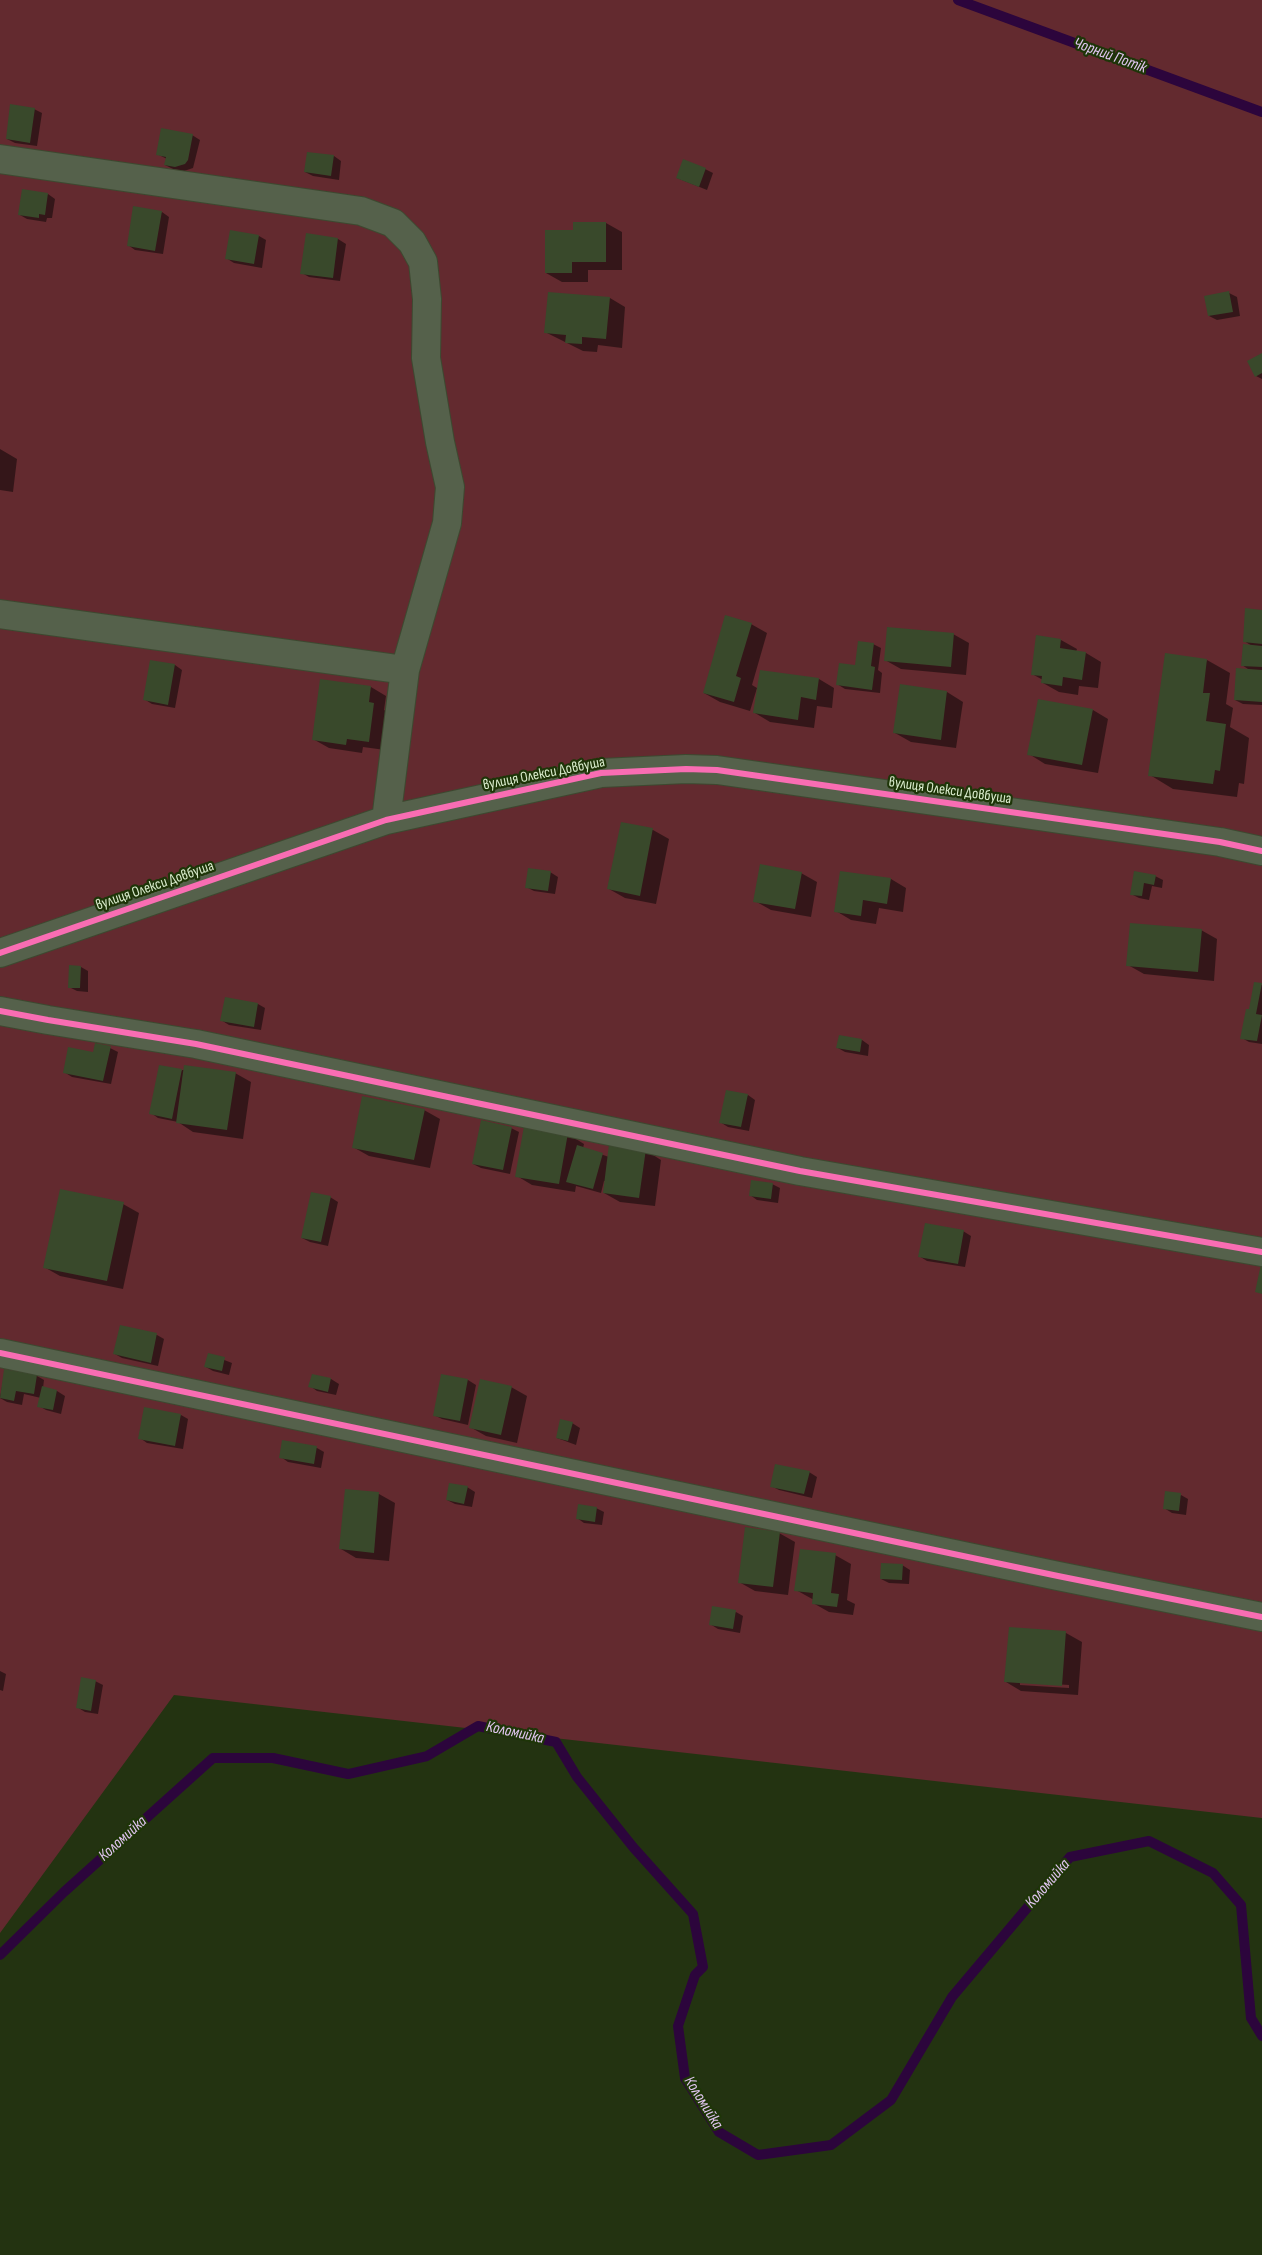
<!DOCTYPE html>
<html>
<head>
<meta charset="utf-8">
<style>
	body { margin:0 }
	canvas { display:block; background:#233311 }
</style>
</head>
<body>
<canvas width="1262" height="2255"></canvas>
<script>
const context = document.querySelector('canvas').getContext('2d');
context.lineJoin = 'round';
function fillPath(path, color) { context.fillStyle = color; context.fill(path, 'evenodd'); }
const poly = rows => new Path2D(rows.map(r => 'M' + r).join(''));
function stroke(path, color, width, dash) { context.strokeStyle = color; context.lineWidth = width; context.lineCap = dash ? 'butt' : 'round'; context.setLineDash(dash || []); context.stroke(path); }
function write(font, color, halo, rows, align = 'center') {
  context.font = font + ' "Sofia Sans Condensed",sans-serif'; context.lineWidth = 4.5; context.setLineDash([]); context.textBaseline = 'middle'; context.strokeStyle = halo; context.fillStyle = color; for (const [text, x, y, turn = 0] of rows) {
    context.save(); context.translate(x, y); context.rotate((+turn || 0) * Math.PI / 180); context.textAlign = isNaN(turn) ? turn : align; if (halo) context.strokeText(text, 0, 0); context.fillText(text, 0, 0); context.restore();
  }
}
fillPath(poly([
	[0,0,1262,0,1262,1818,174,1695,0,1933]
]), '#632a2f');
fillPath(poly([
	[34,109,42,113,37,146,15,143,7,139],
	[192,135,200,140,193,168,184,171,173,169,165,165,167,159,157,154],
	[334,156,341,161,339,180,313,176,305,172],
	[705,169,713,173,707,190,677,178],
	[48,194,55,199,52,218,47,218,46,222,27,219,20,215],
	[162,212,169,217,163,254,135,250,128,245],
	[574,223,606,223,622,232,622,270,588,270,588,282,562,282,546,273,574,232],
	[307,235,338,239,346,244,340,281,309,277,302,273],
	[259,236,266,240,262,268,234,263,226,258],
	[1229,293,1237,297,1240,316,1217,320,1209,316],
	[610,298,625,307,622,348,598,345,597,352,583,351,545,332],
	[1262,355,1262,379,1256,376],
	[0,449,17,459,13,492,0,490],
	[1262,611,1262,705,1243,704,1235,700,1251,671,1242,665,1252,646,1244,641],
	[751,624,767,633,752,685,757,688,750,711,720,702,704,693],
	[953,634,969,643,966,675,901,669,885,660],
	[1038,637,1061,640,1077,649,1076,652,1086,653,1101,662,1098,688,1079,686,1078,695,1059,692,1043,683,1043,680,1032,674],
	[873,644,881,648,878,670,882,673,880,693,845,689,837,684,856,666],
	[1207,660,1230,673,1226,704,1233,708,1230,727,1249,738,1244,784,1239,783,1237,797,1173,789,1150,775],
	[151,661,175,665,182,670,175,708,152,704,144,699],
	[819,679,834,688,832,708,817,706,814,728,770,722,755,713],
	[371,687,386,696,384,710,390,713,385,750,363,747,362,753,329,748,313,739],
	[947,692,963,702,956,748,911,742,895,733],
	[1093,710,1108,719,1098,773,1045,764,1029,754],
	[622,824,653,830,669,839,656,904,625,898,609,889],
	[550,872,558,877,555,894,534,891,526,887],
	[1135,872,1155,876,1163,880,1162,888,1152,886,1149,900,1139,898,1131,894],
	[801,873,817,882,811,917,771,910,755,901],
	[891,879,906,888,903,912,879,908,876,924,851,920,836,911],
	[1201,930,1217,939,1214,981,1144,974,1128,965],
	[81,967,88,971,88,992,77,991,69,987],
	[1255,983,1262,985,1262,1044,1249,1042,1242,1038,1250,1011],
	[226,998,258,1004,265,1008,261,1030,229,1025,221,1020],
	[840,1037,862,1040,869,1045,868,1056,845,1052,838,1048],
	[110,1048,118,1052,111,1084,72,1077,64,1072,94,1054],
	[182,1070,235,1073,251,1082,243,1139,193,1132,178,1122,158,1118,151,1113],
	[748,1095,755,1100,749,1131,728,1127,720,1122],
	[424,1110,440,1119,430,1168,369,1156,353,1147],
	[511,1128,519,1132,510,1174,481,1168,473,1164],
	[568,1134,584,1144,583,1148,609,1157,645,1150,661,1160,655,1206,620,1202,604,1193,606,1181,604,1181,601,1193,576,1186,575,1192,532,1185,517,1176],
	[772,1184,780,1188,778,1203,757,1200,750,1195],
	[330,1197,338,1202,328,1246,310,1242,302,1238],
	[123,1204,139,1213,123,1289,60,1276,44,1267],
	[963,1231,971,1236,965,1267,927,1261,919,1256],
	[121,1326,157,1335,164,1339,158,1366,122,1358,115,1354],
	[209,1354,232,1363,229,1375,213,1371,206,1367],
	[5,1370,37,1376,44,1380,43,1388,57,1391,65,1396,61,1414,46,1410,39,1406,41,1398,24,1394,22,1405,7,1402,0,1398],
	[313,1375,331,1379,339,1384,336,1395,317,1391,310,1386],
	[442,1375,468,1380,476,1385,468,1425,442,1419,434,1415],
	[511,1387,527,1396,517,1443,486,1436,470,1427],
	[181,1415,188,1419,183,1449,147,1443,140,1438],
	[572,1423,580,1428,576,1445,557,1438],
	[283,1441,317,1448,324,1452,321,1468,288,1462,281,1457],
	[809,1472,817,1477,812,1498,779,1490,771,1486],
	[467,1487,475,1492,472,1507,455,1504,447,1500],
	[346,1490,379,1494,395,1503,389,1561,356,1558,341,1549],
	[1181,1495,1188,1499,1186,1515,1172,1513,1164,1508],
	[596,1508,604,1512,602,1525,584,1523,577,1518],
	[779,1533,795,1542,788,1595,755,1591,739,1582],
	[835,1555,851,1564,847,1600,855,1604,853,1615,829,1612,813,1603,814,1600,796,1590],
	[902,1565,910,1570,909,1584,889,1583,881,1579],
	[736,1612,743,1616,740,1633,718,1629,710,1624],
	[1010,1628,1066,1633,1082,1642,1078,1695,1021,1691,1006,1682],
	[1020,1682,1069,1685,1069,1688,1020,1685],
	[0,1671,6,1674,3,1691,0,1690],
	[95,1681,103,1685,98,1714,85,1712,77,1707]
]), '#0007');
stroke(poly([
	[958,0,1262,112],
	[0,1955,64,1892,213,1758,273,1758,348,1774,427,1756,478,1726,556,1742,577,1777,633,1847,693,1914,703,1967,695,1975,678,2026,685,2078,719,2132,758,2155,831,2145,891,2100,952,1997,1070,1857,1149,1841,1213,1873,1241,1905,1251,2018,1262,2036]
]), '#2c053c', 10);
fillPath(poly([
	[10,104,35,108,30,143,6,139],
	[161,128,193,134,188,160,185,164,175,167,164,165,166,157,156,155],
	[307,152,334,155,331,176,304,172],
	[683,159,706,168,699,187,676,178],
	[22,189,48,193,45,215,39,214,39,218,18,215],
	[133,206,162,211,155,251,127,246],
	[573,222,606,222,606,262,572,262,572,273,545,273,545,230,573,230],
	[230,230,259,235,254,264,225,259],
	[306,233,338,238,333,278,300,274],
	[1229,291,1233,312,1208,316,1204,296],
	[548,292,610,297,606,339,582,337,582,344,565,343,566,335,544,333],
	[1262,353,1262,373,1255,377,1247,361],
	[1245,608,1262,610,1262,644,1243,642],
	[725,615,752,623,736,676,741,678,734,702,703,693],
	[887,627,954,633,951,667,884,661],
	[1036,635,1061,639,1060,648,1086,652,1082,680,1063,677,1062,686,1041,683,1042,676,1031,675],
	[858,641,874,643,871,666,875,667,872,690,836,685,839,663,855,665],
	[1243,644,1262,646,1262,667,1241,666],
	[1165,653,1207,659,1203,693,1210,693,1206,721,1226,724,1220,771,1215,770,1213,784,1148,776],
	[150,660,175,664,168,705,143,700],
	[1236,668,1262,670,1262,702,1234,700],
	[760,670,819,678,816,700,801,697,798,720,753,713],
	[320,679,371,686,369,702,374,703,369,742,347,739,346,745,312,740],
	[900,684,947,691,941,740,893,733],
	[1038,699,1093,709,1082,765,1027,755],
	[621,822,653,828,640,896,607,889],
	[760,864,802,872,795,909,753,902],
	[528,868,551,871,548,891,525,888],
	[840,871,891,878,887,904,863,900,861,916,834,912],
	[1134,871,1156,875,1154,885,1144,883,1142,896,1130,895],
	[1130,923,1202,929,1198,972,1126,966],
	[69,965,81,966,80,988,68,988],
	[1254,982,1262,983,1256,1014,1262,1015,1257,1041,1240,1039,1246,1009,1249,1009],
	[225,997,258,1003,254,1027,220,1021],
	[839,1035,862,1039,860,1052,836,1048],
	[95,1043,111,1046,103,1081,63,1073,68,1047,93,1052],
	[159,1065,182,1069,172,1119,149,1114],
	[184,1065,236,1072,227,1130,176,1123],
	[726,1090,748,1094,741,1127,719,1123],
	[362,1096,425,1109,414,1160,352,1148],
	[481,1120,512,1127,503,1170,472,1164],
	[524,1126,568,1133,559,1184,515,1177],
	[609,1144,646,1149,639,1198,603,1193],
	[577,1145,603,1153,593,1189,566,1182],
	[751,1180,773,1183,771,1199,749,1196],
	[60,1189,124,1202,107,1281,43,1268],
	[311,1192,331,1196,321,1242,301,1238],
	[925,1223,964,1230,958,1264,918,1257],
	[1261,1264,1262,1264,1262,1294,1255,1292],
	[120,1325,157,1333,151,1363,113,1354],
	[208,1353,225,1357,222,1371,204,1367],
	[4,1369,37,1375,34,1394,16,1391,14,1401,0,1398],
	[312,1374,331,1378,328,1392,308,1387],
	[441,1374,468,1379,460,1421,433,1416],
	[480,1379,512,1386,501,1435,469,1428],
	[42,1386,57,1390,53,1410,37,1407],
	[144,1407,181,1414,175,1446,138,1439],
	[560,1419,573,1422,568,1441,556,1438],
	[282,1440,317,1446,314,1464,279,1458],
	[775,1464,810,1471,804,1494,770,1487],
	[449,1483,468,1486,464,1504,446,1500],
	[345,1489,379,1492,374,1553,339,1549],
	[1165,1491,1181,1493,1179,1511,1163,1509],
	[578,1504,597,1507,595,1522,576,1519],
	[745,1527,780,1532,773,1587,738,1583],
	[800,1549,836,1553,831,1593,839,1594,837,1607,812,1604,813,1593,794,1591],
	[881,1563,903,1564,902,1580,880,1579],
	[712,1606,736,1610,733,1629,709,1625],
	[1009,1627,1066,1631,1062,1686,1004,1682],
	[81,1677,96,1680,91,1711,76,1708]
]), '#39492b');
const minor = poly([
	[0,159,361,211,393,223,412,242,423,262,427,299,426,358,440,442,450,487,447,523,405,670,386,820],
	[0,614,405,670],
	[0,953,386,820,601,773,686,769,717,770,1220,842,1262,851],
	[0,1011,48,1020,196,1044,800,1171,1262,1252],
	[0,1353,1058,1576,1262,1617]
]);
stroke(minor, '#3d4930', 30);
stroke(minor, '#55614b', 28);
stroke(poly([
	[0,953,386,820,601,773,686,769,717,770,1220,842,1262,851],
	[0,1011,48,1020,196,1044,800,1171,1262,1252],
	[0,1353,1058,1576,1262,1617]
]), '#f96db3', 6);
write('15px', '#daeccd', '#1e3508', [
	["вулиця Олекси Довбуша",544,774,-11],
	["вулиця Олекси Довбуша",950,791,8],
	["вулиця Олекси Довбуша",155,886,-19]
]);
write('italic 16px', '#e3c7f3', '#1e3508', [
	["Чорний Потік",1110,56,20],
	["Коломийка",515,1733,12],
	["Коломийка",123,1839,-42],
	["Коломийка",1048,1884,-49],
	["Коломийка",703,2103,58]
]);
</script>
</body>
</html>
